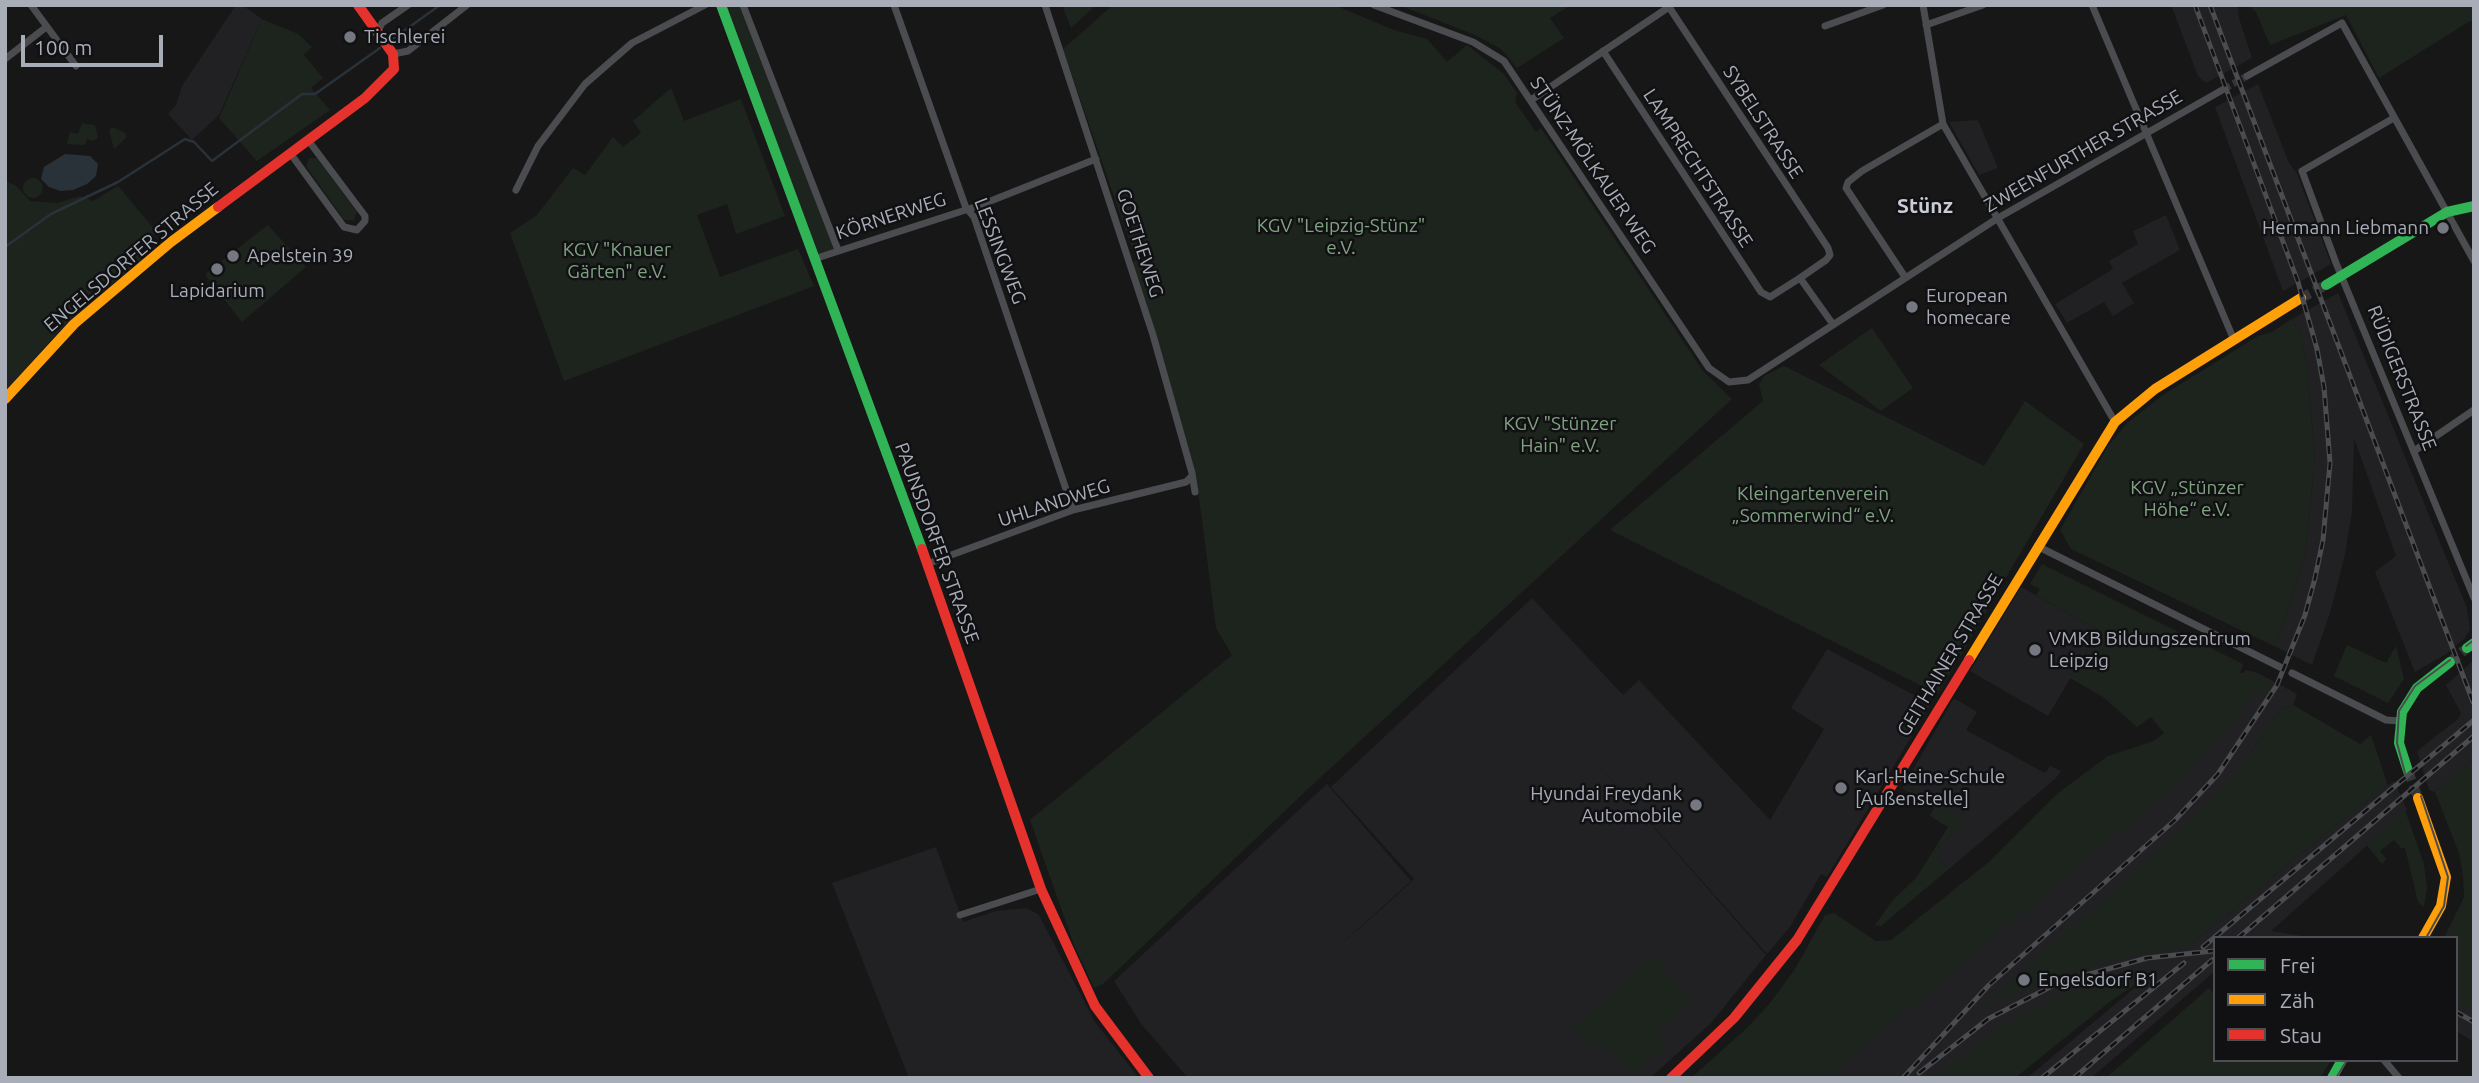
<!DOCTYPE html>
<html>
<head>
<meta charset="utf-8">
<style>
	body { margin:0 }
	#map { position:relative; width:2479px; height:1083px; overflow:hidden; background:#171717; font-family:Ubuntu,sans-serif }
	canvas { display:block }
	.frame { position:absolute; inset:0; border:7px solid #a8adb8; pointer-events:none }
	.legend { position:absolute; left:2213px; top:936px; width:245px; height:126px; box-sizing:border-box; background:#111113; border:2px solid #4d4f55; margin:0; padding:9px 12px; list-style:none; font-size:21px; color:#a8adb8 }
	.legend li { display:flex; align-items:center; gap:14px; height:35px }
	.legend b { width:35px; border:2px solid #4d4f55 }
	.scale { position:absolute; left:21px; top:35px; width:142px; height:32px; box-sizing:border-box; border:4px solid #a8adb8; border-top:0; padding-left:9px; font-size:21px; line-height:24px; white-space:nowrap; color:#a8adb8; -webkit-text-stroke:5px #111113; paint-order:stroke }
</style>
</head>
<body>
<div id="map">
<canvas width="2479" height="1083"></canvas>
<div class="frame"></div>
<ul class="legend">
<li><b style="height:9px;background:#30b455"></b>Frei</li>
<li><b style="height:9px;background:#ff9f0a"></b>Zäh</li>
<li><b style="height:9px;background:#e5322d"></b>Stau</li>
</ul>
<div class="scale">100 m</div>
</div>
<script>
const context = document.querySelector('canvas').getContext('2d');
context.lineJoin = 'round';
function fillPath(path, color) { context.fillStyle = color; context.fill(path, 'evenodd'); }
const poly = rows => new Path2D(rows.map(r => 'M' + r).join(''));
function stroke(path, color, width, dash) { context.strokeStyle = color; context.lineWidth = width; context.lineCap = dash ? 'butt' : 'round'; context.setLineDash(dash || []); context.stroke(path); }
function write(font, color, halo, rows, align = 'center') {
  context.font = font + ' Ubuntu,sans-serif'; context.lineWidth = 5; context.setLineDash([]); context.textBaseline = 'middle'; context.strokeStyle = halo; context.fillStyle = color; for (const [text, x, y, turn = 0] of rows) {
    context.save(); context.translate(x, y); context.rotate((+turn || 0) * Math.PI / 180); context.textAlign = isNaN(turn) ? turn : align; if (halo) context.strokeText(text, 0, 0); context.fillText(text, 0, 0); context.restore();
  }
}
fillPath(poly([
	[236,5,242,5,262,19,219,115,192,140,168,114,176,105,182,86],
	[2171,5,2238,5,2239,18,2252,58,2206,83,2198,76],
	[2258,84,2289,163,2297,173,2331,264,2283,291,2215,107],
	[1978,120,1998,168,1979,175,1949,122],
	[2166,215,2180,250,2122,283,2134,303,2113,316,2104,302,2067,323,2055,304,2113,269,2109,261,2138,244,2133,231],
	[2338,293,2467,608,2470,629,2465,638,2446,654,2415,672,2375,572,2396,556,2354,438,2352,512,2344,559,2330,613,2312,665,2276,647,2305,555,2315,460,2307,364,2300,333,2292,319],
	[2021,587,2099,630,2048,716,1970,671],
	[1532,598,1623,695,1639,680,1770,820,1824,729,1791,708,1827,649,1931,704,1827,877,1821,874,1790,927,1767,954,1576,739,1766,955,1711,1023,1650,1078,1188,1078,1142,1025,1114,981,1327,784,1411,881,1329,955,1396,896,1414,879,1331,787],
	[2474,660,2474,758,2435,792,2429,790,2417,751,2458,719,2461,713,2446,685],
	[2246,670,2258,673,2297,694,2293,705,2280,710,2234,777,2197,815,2111,894,2181,945,2190,945,2353,811,2394,781,2407,810,2271,931,2315,938,2215,938,2215,971,2091,1078,2027,1078,2151,974,2112,1000,1952,1078,1785,1078],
	[1954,698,1977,712,1966,730,2045,773,2050,766,2061,771,2056,778,1949,869,1934,852,1964,823,1904,785],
	[936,847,963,922,996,911,1027,908,1039,915,1095,1022,1139,1078,909,1078,832,883],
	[2456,983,2474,995,2474,1042,2456,1031]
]), '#212123');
fillPath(poly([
	[721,5,743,5,838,250,814,259],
	[1065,5,1096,5,1071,28,1063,8],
	[1113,5,1334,5,1394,30,1427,39,1447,62,1467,45,1504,74,1517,93,1515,102,1536,132,1541,128,1703,371,1732,399,1309,788,1103,984,1094,988,1074,945,1030,820,1232,655,1216,628,1196,474,1133,263,1136,260,1063,49],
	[1399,5,1571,5,1550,18,1564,38,1517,68,1501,49,1475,35],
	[2248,5,2474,5,2474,21,2470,21,2379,78,2346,15,2270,45,2256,12],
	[262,19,298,34,312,47,304,55,323,78,311,88,330,110,257,161,219,118],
	[671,88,684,121,741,99,785,216,736,234,727,204,697,215,720,277,798,249,814,286,564,381,510,233,536,216,573,168,585,175,613,137,623,147,641,133,633,121],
	[82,123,95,125,98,138,93,141,87,139,85,145,67,144,70,132,78,134],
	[112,127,126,133,126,138,114,149,109,130],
	[309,158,317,158,357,212,354,220,344,220,306,166],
	'23 188a10 10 0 1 1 20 0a10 10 0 1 1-20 0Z',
	[5,181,15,185,30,201,57,203,80,196,93,201,118,186,155,230,153,249,63,327,5,391],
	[268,225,306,267,242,322,206,276,207,272],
	[2292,319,2300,333,2307,364,2315,460,2305,555,2276,647,2071,549,2060,530,2108,446,2127,423,2163,395,2258,336,2270,333],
	[1872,328,1913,388,1881,411,1819,365],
	[1784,366,1984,466,2025,401,2084,444,1938,694,1610,530,1763,401,1759,384,1764,376],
	[2042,564,2243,664,2240,673,2258,673,2272,682,2265,694,2257,692,2180,781,1827,1078,1691,1078,1747,1028,1770,1003,1795,969,1825,915,1834,913,1876,941,1891,940,1990,861,2058,793,2108,756,2154,741,2164,733,2151,717,2137,727,2103,697,2070,678,2099,630,2036,595,2040,589,2030,584],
	[2347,645,2386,663,2396,646,2404,679,2388,703,2334,676],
	[2293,705,2360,744,2371,735,2388,786,2353,811,2190,945,2121,958,2053,979,1980,1009,2197,815,2234,777,2280,710],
	[2474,758,2474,1011,2456,1000,2456,938,2444,938,2464,897,2463,876,2459,853,2435,792],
	[1904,785,1965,822,1934,852,1949,869,1881,926,1875,925,1893,900,1917,877,1948,827,1930,816,1934,808,1902,788],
	[2405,810,2424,864,2427,888,2424,907,2418,902,2405,848,2401,848,2394,840,2380,851,2386,859,2382,864,2366,844],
	[1652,955,1693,1001,1657,1035,1666,1046,1635,1074,1613,1055,1570,1030],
	[2160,967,2112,1000,2015,1078,1934,1078,1975,1044,2020,1017,2065,995,2124,973],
	[2209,988,2215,995,2215,1060,2331,1060,2320,1078,2106,1078]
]), '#1d241e');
fillPath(poly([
	[65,154,90,156,98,164,96,176,87,184,73,190,60,191,49,187,41,179,44,167]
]), '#2a3239');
stroke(poly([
	[394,38,440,5],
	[5,247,51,214,118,182,185,139,194,142,212,161,302,94,315,94,380,48]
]), '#2a3239', 2.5);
stroke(poly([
	[2224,89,2247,76]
]), '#343537', 7, [7, 3.5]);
stroke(poly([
	[2301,298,2326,285],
	[2450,662,2467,648],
	[2408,771,2418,798]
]), '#343537', 10, [10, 5]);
stroke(poly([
	[31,5,76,66],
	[743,5,838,250],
	[894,5,966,208,974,217,1073,510],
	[1045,5,1153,335,1192,473,1195,492],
	[1374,5,1473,42,1504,61,1709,368,1729,382,1748,380,1998,218,2224,89],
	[1923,5,1943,124,2115,422],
	[2092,5,2234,340],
	[1926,25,1983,5],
	[1825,26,1883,5],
	[378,31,382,23,408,5],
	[1603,51,1761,292,1770,297,1800,278],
	[393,54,408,51,467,5],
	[5,59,45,28],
	[2247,76,2342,23,2474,261],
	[1531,100,1669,7,1828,248,1830,255,1826,260,1800,278,1832,323],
	[2392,119,2302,171,2336,263,2474,598],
	[290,153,344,227,357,230,365,221,365,216,308,140],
	[516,190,538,146,585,84,632,43,705,5],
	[814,259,978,206,1096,159],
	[1905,277,1846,188,1848,182,1862,171,1943,124],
	[2414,451,2474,410],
	[2037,546,2280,667],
	[927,564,1073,510,1186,482,1191,477],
	[2292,673,2386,720,2400,721],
	[960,915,1041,889],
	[2384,1060,2399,1078]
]), '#4b4c50', 7);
stroke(poly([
	[721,5,922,549],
	[2326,285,2447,212,2474,206],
	[2467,648,2474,643],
	[2408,771,2399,743,2402,712,2417,688,2450,662],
	[2332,1078,2342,1060]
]), '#30b455', 10);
stroke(poly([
	[5,399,74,324,171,242,218,207],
	[1969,660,2115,422,2155,389,2301,298],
	[2418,798,2446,877,2441,906,2423,938]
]), '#ff9f0a', 10);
stroke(poly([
	[218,207,365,98,394,69,393,54,358,5],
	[922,549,1041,889,1095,1006,1149,1078],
	[1671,1078,1734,1018,1797,940,1969,660]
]), '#e5322d', 10);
stroke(poly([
	[2466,646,2474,640],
	[2405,773,2397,743,2399,711,2415,686,2450,660],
	[2421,796,2448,877,2444,906,2426,938],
	[2336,1078,2347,1060]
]), '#4b4c4f', 2);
const rail = poly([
	[2210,5,2473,702],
	[2238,938,2474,736],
	[2203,947,2474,720],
	[2456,1012,2474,1022],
	[1919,1073,1988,1019,2058,983,2147,958,2213,951],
	[1903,1078,1989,985,2175,820,2218,774,2277,685,2305,615,2315,578,2323,540,2330,463,2324,387,2317,349,2298,282,2195,5],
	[2042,1078,2184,963],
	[2074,1078,2212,960]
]);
stroke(rail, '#4b4c4f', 5);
stroke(rail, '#111113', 2.5, [8]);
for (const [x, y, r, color] of [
	[350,37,7,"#757880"],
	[2443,228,7,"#757880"],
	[233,256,7,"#757880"],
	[217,269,7,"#757880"],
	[1912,307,7,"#757880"],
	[2035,650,7,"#757880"],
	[1841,788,7,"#757880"],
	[1696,805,7,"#757880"],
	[2024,980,7,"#757880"]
]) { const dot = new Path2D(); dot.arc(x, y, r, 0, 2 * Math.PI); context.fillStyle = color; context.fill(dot); stroke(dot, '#111113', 2.5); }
write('19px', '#a8adb8', '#111113', [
	["Tischlerei",364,37],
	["Hermann Liebmann",2429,228,"right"],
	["Apelstein 39",247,256],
	["Lapidarium",217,291,"center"],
	["European",1926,296],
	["homecare",1926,318],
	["VMKB Bildungszentrum",2049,639],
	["Leipzig",2049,661],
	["Karl-Heine-Schule",1855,777],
	["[Außenstelle]",1855,799],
	["Hyundai Freydank",1682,794,"right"],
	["Automobile",1682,816,"right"],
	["Engelsdorf B1",2038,980]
], 'left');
write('19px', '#a8adb8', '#111113', [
	["SYBELSTRASSE",1763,122,57],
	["ZWEENFURTHER STRASSE",2083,151,-30],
	["STÜNZ-MÖLKAUER WEG",1593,165,56],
	["LAMPRECHTSTRASSE",1698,168,57],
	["KÖRNERWEG",891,216,-18],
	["GOETHEWEG",1140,243,72],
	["LESSINGWEG",1000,251,69],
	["ENGELSDORFER STRASSE",131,257,-40],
	["RÜDIGERSTRASSE",2402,378,68],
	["UHLANDWEG",1054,503,-18],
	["PAUNSDORFER STRASSE",937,543,70],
	["GEITHAINER STRASSE",1950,655,-59]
]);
write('19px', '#7fa381', '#111113', [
	["KGV \"Leipzig-Stünz\"",1341,226],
	["e.V.",1341,248],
	["KGV \"Knauer",617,250],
	["Gärten\" e.V.",617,272],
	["KGV \"Stünzer",1560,424],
	["Hain\" e.V.",1560,446],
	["KGV „Stünzer",2187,488],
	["Höhe“ e.V.",2187,510],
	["Kleingartenverein",1813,494],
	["„Sommerwind“ e.V.",1813,516]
]);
write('bold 21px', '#c9ccd4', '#111113', [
	["Stünz",1925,206]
]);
</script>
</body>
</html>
